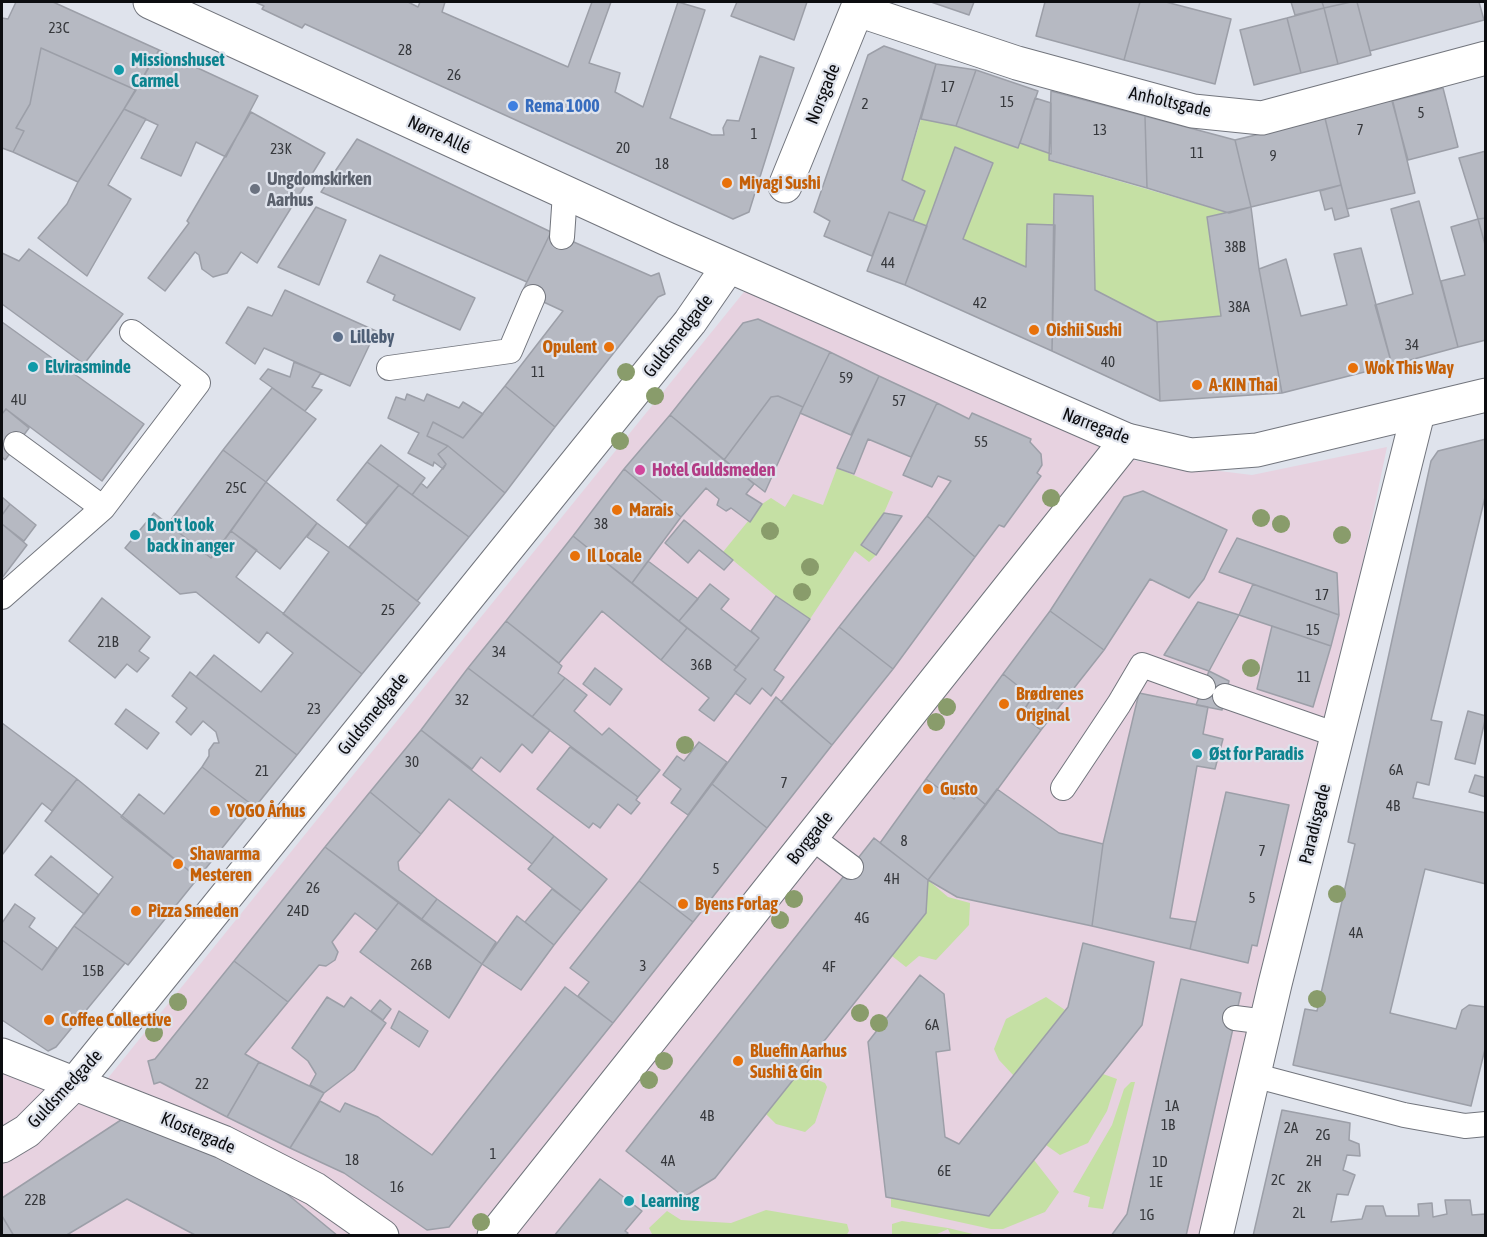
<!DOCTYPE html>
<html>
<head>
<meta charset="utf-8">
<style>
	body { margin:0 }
	#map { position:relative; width:1487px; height:1237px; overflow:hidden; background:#dfe3ec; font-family:"Asap Condensed",sans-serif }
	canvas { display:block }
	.frame { position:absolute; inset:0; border:3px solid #0c0d10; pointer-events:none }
</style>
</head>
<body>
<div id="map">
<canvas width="1487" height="1237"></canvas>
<div class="frame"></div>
</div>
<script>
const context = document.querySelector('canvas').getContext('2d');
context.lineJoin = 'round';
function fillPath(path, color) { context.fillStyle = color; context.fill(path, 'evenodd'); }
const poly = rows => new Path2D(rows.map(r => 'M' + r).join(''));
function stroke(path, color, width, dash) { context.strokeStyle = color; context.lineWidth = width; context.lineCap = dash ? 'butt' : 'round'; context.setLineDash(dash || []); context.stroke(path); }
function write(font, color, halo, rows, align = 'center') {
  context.font = font + ' "Asap Condensed",sans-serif'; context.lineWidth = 4.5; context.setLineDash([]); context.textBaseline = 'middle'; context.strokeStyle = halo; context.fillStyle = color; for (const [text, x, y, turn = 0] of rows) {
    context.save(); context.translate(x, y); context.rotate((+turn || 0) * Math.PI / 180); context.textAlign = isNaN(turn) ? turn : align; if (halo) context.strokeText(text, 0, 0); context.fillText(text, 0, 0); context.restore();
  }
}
fillPath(poly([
	[748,287,1137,461,1252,475,1387,447,1222,1235,2,1235,2,1073,91,1099]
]), '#e7d2e0');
fillPath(poly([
	[921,119,956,126,1018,148,1020,143,1051,154,1050,161,1229,213,1221,316,1157,322,1095,290,1093,196,1054,194,1055,225,1027,225,1026,267,913,221,925,191,902,180],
	[837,468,893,492,884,513,861,544,876,555,869,562,855,551,810,619,776,596,723,552,762,504,771,498,785,507,793,494,823,505],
	[928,880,948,897,970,903,969,925,936,960,919,956,906,967,892,956,926,913],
	[1046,997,1065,1010,1014,1076,999,1060,994,1049,1006,1019],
	[799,1072,825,1083,827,1087,815,1123,805,1132,776,1124,766,1114],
	[1103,1074,1117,1079,1107,1111,1088,1143,1060,1155,1046,1145],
	[1131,1082,1135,1082,1103,1209,1088,1207,1090,1197,1073,1192,1112,1125,1124,1089],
	[1034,1160,1059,1192,1045,1212,1003,1229,991,1229,891,1207,891,1198,989,1216],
	[766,1210,847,1224,849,1231,846,1236,653,1236,649,1228,667,1211,681,1220,731,1223],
	[902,1221,948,1228,977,1235,951,1235,948,1229,935,1235,892,1235,892,1224]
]), '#c5e0a4');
const building = poly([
	[16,2,53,2,159,50,136,90,41,48,30,104,16,128,24,131,13,152,2,148,2,18,8,19,16,2],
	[255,2,408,2,418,7,420,2,445,2,442,12,568,67,592,2,611,2,589,63,620,73,615,92,643,107,678,2,705,10,670,118,712,135,724,135,723,128,727,120,739,121,760,56,794,68,749,212,733,219,305,24,302,28,262,9,264,6,255,2],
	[737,2,807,2,794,40,731,16,737,2],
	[931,2,974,2,969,15,931,2],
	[1045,2,1140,2,1124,60,1036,36,1045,2],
	[1140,2,1166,2,1231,19,1215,84,1124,60,1140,2],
	[1291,2,1322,2,1324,8,1295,15,1291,2],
	[1322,2,1351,2,1324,8,1322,2],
	[1351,2,1357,2,1371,55,1338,64,1324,8,1351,2],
	[1357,2,1479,2,1484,20,1370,51,1357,2],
	[1324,8,1338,64,1301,73,1287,18,1324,8],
	[1287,18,1301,73,1254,85,1240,30,1287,18],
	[884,46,936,64,902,180,925,191,913,221,889,212,872,256,824,236,830,221,814,212,868,55,884,46],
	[41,48,136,90,78,182,13,152,24,131,16,128,30,104,41,48],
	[159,50,258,96,226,157,196,142,181,176,141,158,158,125,124,109,159,50],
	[936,64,976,70,956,126,921,119,936,64],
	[976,70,1038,91,1018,148,956,126,976,70],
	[1443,88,1458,147,1408,160,1392,101,1443,88],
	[1051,91,1145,116,1147,188,1049,160,1051,91],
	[1391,94,1415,193,1347,209,1323,110,1391,94],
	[1035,98,1051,103,1051,154,1020,143,1035,98],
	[124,109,146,119,108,185,131,199,87,276,38,238,67,204,78,182,124,109],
	[251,112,325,153,257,263,241,252,227,273,213,277,202,269,199,255,195,252,165,291,148,278,189,223,187,221,251,112],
	[1145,116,1235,140,1251,207,1229,213,1147,188,1145,116],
	[1325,118,1341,185,1251,207,1235,140,1325,118],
	[357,139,551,232,527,282,321,192,357,139],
	[955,147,993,163,963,239,1026,267,1027,224,1055,225,1052,351,905,285,955,147],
	[1486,151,1486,218,1478,219,1459,158,1486,151],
	[1341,185,1349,216,1335,220,1332,208,1325,210,1320,191,1341,185],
	[1054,194,1093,196,1095,290,1157,322,1160,401,1052,351,1054,194],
	[1419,201,1458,347,1392,365,1375,305,1413,294,1391,209,1419,201],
	[316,207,346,220,319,285,278,267,316,207],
	[1251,207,1259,269,1282,393,1160,401,1157,322,1221,316,1207,217,1251,207],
	[889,212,927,226,905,285,867,271,889,212],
	[1486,218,1486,248,1478,219,1486,218],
	[1478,219,1486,248,1486,340,1458,347,1441,281,1465,275,1451,227,1478,219],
	[551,232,651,276,659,273,665,294,658,297,555,427,505,386,563,311,522,292,551,232],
	[1361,248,1392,365,1282,393,1259,269,1286,259,1301,316,1347,305,1334,254,1361,248],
	[29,249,123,314,84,364,2,304,2,253,19,261,29,249],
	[380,255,475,298,460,330,393,300,395,295,367,282,380,255],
	[285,290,376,331,350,386,264,348,255,364,226,343,248,307,272,316,285,290],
	[758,319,830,352,803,407,778,396,771,397,724,460,670,415,743,323,758,319],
	[2,322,144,424,102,481,6,409,2,414,2,322],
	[830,352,879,376,851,435,800,413,830,352],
	[294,362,321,373,312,387,322,390,305,411,260,379,268,369,290,377,294,362],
	[879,376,937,403,911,457,868,439,854,474,837,468,879,376],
	[505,386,555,427,505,493,448,446,427,436,433,422,463,438,505,386],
	[272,388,316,419,266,482,223,450,272,388],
	[407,394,424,401,427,394,459,408,463,402,483,414,463,438,433,422,427,436,448,446,438,454,446,464,443,469,434,462,433,466,408,453,419,433,388,418,396,397,405,400,407,394],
	[778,396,803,407,765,492,724,460,771,397,778,396],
	[937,403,969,419,972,413,1031,439,1030,442,1041,454,1042,465,1037,473,1041,476,1004,527,999,525,975,557,927,516,951,481,938,476,932,487,903,475,937,403],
	[6,409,29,428,5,460,2,457,2,414,6,409],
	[670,415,754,484,746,494,762,504,750,522,731,508,726,511,717,505,719,499,706,488,681,517,624,469,670,415],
	[1486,439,1486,493,1431,720,1442,722,1429,785,1417,782,1413,798,1486,813,1486,884,1425,869,1390,1013,1456,1029,1462,1010,1469,1005,1486,1007,1486,1045,1471,1106,1293,1065,1305,1009,1317,1011,1355,844,1348,842,1431,461,1438,451,1486,439],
	[381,445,425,478,412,495,367,462,381,445],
	[448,446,505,493,469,537,412,495,421,483,427,488,446,464,438,454,448,446],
	[223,450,266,482,211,558,168,524,223,450],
	[367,462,399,485,366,524,337,500,367,462],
	[624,469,681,517,632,583,573,536,624,469],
	[266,482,317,523,280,569,231,531,266,482],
	[399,485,469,537,417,601,349,547,399,485],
	[1143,491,1227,530,1204,579,1189,598,1150,579,1104,650,1050,611,1124,497,1143,491],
	[2,497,10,504,2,515,2,497],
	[10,504,36,525,24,541,2,524,2,515,10,504],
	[154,513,211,558,231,531,257,550,236,577,362,674,297,755,196,677,214,655,261,692,293,653,267,632,259,643,196,592,180,594,125,548,154,513],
	[884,513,902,516,876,555,861,545,884,513],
	[927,516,975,557,893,669,839,627,927,516],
	[684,520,733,560,724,570,699,550,688,563,665,543,684,520],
	[317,523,420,603,362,674,283,614,329,552,307,537,317,523],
	[2,524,27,545,2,578,2,524],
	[573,536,687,628,661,660,602,611,559,663,506,621,573,536],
	[1237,538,1337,573,1339,615,1219,572,1237,538],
	[648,561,698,599,679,621,632,583,648,561],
	[710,584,729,599,721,609,759,638,737,667,679,621,710,584],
	[1253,584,1339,615,1331,646,1239,615,1253,584],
	[776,596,810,619,774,670,784,677,771,696,762,688,750,704,735,693,746,679,734,670,759,638,751,631,776,596],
	[102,598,150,637,139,651,149,658,137,672,127,664,115,678,69,641,102,598],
	[1198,602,1239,615,1209,671,1164,655,1198,602],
	[1050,611,1104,650,1041,730,1021,715,1032,697,1003,674,1050,611],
	[506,621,562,666,558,673,565,678,532,717,468,668,506,621],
	[1272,626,1331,646,1313,707,1257,689,1272,626],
	[839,627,893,669,832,745,781,702,839,627],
	[687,628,737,667,734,670,746,679,714,721,699,710,709,698,661,660,687,628],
	[468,668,550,730,532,753,522,744,500,772,481,757,472,769,421,730,468,668],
	[595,668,622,689,610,705,583,684,595,668],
	[1209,671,1229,681,1222,710,1196,705,1209,671],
	[190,672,297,755,255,807,202,767,209,756,209,750,214,743,219,743,216,732,203,721,191,735,176,722,187,708,172,696,190,672],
	[1003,674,1032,697,1021,715,1041,730,986,805,963,786,954,799,926,779,1003,674],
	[565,678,587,695,574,711,602,735,609,728,660,770,638,797,532,717,565,678],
	[1139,693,1208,707,1203,734,1223,739,1215,769,1197,766,1170,918,1196,922,1190,949,1092,926,1103,844,1139,693],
	[776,697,832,745,767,828,712,784,776,697],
	[126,709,159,733,147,749,115,724,126,709],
	[1468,711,1486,716,1475,764,1455,759,1468,711],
	[2,723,77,779,52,811,42,803,2,855,2,723],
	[421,730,554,836,532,864,449,799,421,834,370,792,421,730],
	[699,742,727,762,688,815,671,803,681,789,663,775,677,756,684,761,699,742],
	[570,747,638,797,636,800,640,803,631,814,618,804,600,828,593,823,589,828,537,789,570,747],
	[202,767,255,807,198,878,121,817,139,794,164,814,202,767],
	[1475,775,1486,778,1486,797,1469,792,1475,775],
	[77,779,198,878,128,965,74,926,113,877,45,821,77,779],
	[926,779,954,799,963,786,986,805,928,880,880,843,926,779],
	[712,784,767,828,693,922,639,881,712,784],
	[997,789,1059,833,1103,844,1092,926,957,897,928,880,997,789],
	[370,792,421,834,398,862,399,870,437,899,421,920,325,847,370,792],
	[1226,792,1289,805,1257,946,1252,945,1248,963,1190,949,1226,792],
	[554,836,607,879,581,911,528,869,554,836],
	[874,838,928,880,926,913,715,1178,684,1197,626,1151,874,838],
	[325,847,399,902,377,930,355,913,332,942,338,952,335,960,326,966,319,965,288,1002,234,961,325,847],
	[51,856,99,895,84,914,35,875,51,856],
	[639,881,693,922,613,1023,578,996,589,982,570,968,639,881],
	[552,889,581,911,554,945,525,922,552,889],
	[437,899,496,942,482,964,421,920,437,899],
	[399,902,482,964,449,1018,360,952,399,902],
	[15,904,35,918,29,927,57,948,42,970,2,940,2,923,15,904],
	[517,916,554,945,521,990,482,964,517,916],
	[74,926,125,963,56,1047,48,1051,2,1020,2,940,42,970,74,926],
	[1083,943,1154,962,1142,1025,989,1216,886,1197,868,1042,920,975,944,994,950,1050,936,1052,945,1137,959,1144,1068,1007,1083,943],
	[234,961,288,1002,245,1054,259,1062,227,1117,160,1082,154,1084,148,1061,155,1059,234,961],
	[1181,979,1241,993,1186,1236,1111,1236,1127,1214,1181,979],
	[565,987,613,1023,449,1227,427,1230,344,1173,290,1148,320,1101,340,1112,345,1103,378,1117,432,1155,565,987],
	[327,997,344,1007,351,997,386,1023,354,1070,324,1093,310,1085,316,1074,308,1061,292,1048,327,997],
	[380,1000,391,1009,383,1020,371,1011,380,1000],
	[399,1011,428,1031,419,1047,391,1028,399,1011],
	[259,1062,324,1093,290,1148,227,1117,259,1062],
	[1282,1110,1350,1123,1349,1140,1359,1144,1360,1156,1347,1155,1343,1170,1355,1175,1348,1195,1337,1194,1331,1222,1362,1219,1366,1206,1383,1206,1386,1216,1419,1216,1418,1204,1432,1203,1433,1217,1447,1214,1445,1200,1470,1200,1472,1215,1486,1214,1486,1236,1253,1236,1282,1110],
	[127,1116,275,1184,338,1236,197,1236,127,1199,65,1236,14,1236,2,1216,2,1198,127,1116],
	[600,1179,642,1211,625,1231,628,1233,625,1236,554,1236,600,1179],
	[2,1216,14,1236,2,1236,2,1216]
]);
fillPath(building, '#b6b9c2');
stroke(building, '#9c9fa8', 1.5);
const service = poly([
	[562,237,565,193],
	[389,368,510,351,533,297],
	[16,444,103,508,198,383,132,332],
	[2,597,103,508],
	[1225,696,1337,735],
	[1063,788,1119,704,1142,665,1203,687],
	[811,837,851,867],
	[1235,1018,1266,1022],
	[1253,1075,1404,1115,1465,1126,1486,1124]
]);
const pedestrian = poly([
	[2,1146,27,1131,76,1082]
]);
const minor = poly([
	[858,10,1017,63,1193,111,1262,118,1486,58],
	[785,186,860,2],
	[2,1055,223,1142,315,1189,382,1236],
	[76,1082,690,322,728,267],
	[494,1236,1127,440],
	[1216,1236,1275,984,1418,413]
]);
const tertiary = poly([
	[150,2,667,239,1127,440,1191,455,1257,450,1486,395]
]);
stroke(service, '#72757d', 26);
stroke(pedestrian, '#72757d', 35);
stroke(minor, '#72757d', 35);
stroke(tertiary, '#72757d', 35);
stroke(service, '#fff', 24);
stroke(pedestrian, '#fff', 33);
stroke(minor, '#fff', 33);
stroke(tertiary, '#fff', 33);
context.fillStyle = '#899c6b';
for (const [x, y] of [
	[626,372],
	[655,396],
	[620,441],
	[1051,498],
	[1261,518],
	[1281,524],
	[770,531],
	[1342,535],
	[810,567],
	[802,592],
	[1251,668],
	[947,707],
	[936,722],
	[685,745],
	[1337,894],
	[794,899],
	[780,920],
	[1317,999],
	[178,1002],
	[860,1013],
	[879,1023],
	[154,1033],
	[664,1061],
	[649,1080],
	[481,1222]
]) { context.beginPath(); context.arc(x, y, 9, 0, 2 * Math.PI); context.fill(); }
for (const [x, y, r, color] of [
	[119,70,6,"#0f9aa8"],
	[513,106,6,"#3f7fe0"],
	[727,183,6,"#e8710a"],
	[255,189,6,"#6b7280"],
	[1034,330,6,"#e8710a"],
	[338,337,6,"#5c6f8a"],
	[609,347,6,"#e8710a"],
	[33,367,6,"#0f9aa8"],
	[1353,368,6,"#e8710a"],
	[1197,385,6,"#e8710a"],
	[640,470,6,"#d1479c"],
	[617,510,6,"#e8710a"],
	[135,535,6,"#0f9aa8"],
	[575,556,6,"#e8710a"],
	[1004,704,6,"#e8710a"],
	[1197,754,6,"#0f9aa8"],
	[928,789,6,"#e8710a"],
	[215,811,6,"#e8710a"],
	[178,864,6,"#e8710a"],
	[683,904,6,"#e8710a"],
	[136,911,6,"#e8710a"],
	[49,1020,6,"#e8710a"],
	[738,1061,6,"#e8710a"],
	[629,1201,6,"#0f9aa8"]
]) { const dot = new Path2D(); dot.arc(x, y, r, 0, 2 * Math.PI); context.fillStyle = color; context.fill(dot); stroke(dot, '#dfe3ec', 2); }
write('15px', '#36383c', null, [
	["23C",59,28],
	["28",405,50],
	["26",454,75],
	["17",948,87],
	["15",1007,102],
	["2",865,104],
	["5",1421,113],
	["13",1100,130],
	["7",1360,130],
	["1",754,134],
	["20",623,148],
	["23K",281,149],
	["11",1197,153],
	["9",1273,156],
	["18",662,164],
	["38B",1235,247],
	["44",888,263],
	["42",980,303],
	["38A",1239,307],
	["34",1412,345],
	["40",1108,362],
	["11",538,372],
	["59",846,378],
	["4U",19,400],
	["57",899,401],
	["55",981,442],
	["25C",236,488],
	["38",601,524],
	["17",1322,595],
	["25",388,610],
	["15",1313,630],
	["21B",108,642],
	["34",499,652],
	["36B",701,665],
	["11",1304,677],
	["32",462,700],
	["23",314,709],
	["30",412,762],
	["6A",1396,770],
	["21",262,771],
	["7",784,783],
	["4B",1393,806],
	["8",904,841],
	["7",1262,851],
	["5",716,869],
	["4H",892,879],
	["26",313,888],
	["5",1252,898],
	["24D",298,911],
	["4G",862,918],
	["4A",1356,933],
	["26B",421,965],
	["3",643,966],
	["4F",829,967],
	["15B",93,971],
	["6A",932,1025],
	["22",202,1084],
	["1A",1172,1106],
	["4B",707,1116],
	["1B",1168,1125],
	["2A",1291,1128],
	["2G",1323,1135],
	["1",493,1154],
	["18",352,1160],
	["4A",668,1161],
	["2H",1314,1161],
	["1D",1160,1162],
	["6E",944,1171],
	["2C",1278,1180],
	["1E",1156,1182],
	["16",397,1187],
	["2K",1304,1187],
	["22B",35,1200],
	["2L",1299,1213],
	["1G",1147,1215]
]);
write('bold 18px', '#0d838f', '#dfe3ec', [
	["Missionshuset",131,60],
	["Carmel",131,81],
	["Elvirasminde",45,367],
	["Don't look",147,525],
	["back in anger",147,546],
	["Øst for Paradis",1209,754],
	["Learning",641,1201]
], 'left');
write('18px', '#0c0d10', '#dfe3ec', [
	["Norsgade",823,94,-68],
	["Anholtsgade",1170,102,13],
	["Nørre Allé",439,135,25],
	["Guldsmedgade",678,336,-52],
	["Nørregade",1096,426,21],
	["Guldsmedgade",373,714,-51],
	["Paradisgade",1315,824,-76],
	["Borggade",810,838,-52],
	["Guldsmedgade",65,1089,-47],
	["Klostergade",198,1133,23]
]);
write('bold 18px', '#366cbe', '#dfe3ec', [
	["Rema 1000",525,106]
], 'left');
write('bold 18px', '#5b616d', '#dfe3ec', [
	["Ungdomskirken",267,179],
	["Aarhus",267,200]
], 'left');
write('bold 18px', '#c56008', '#dfe3ec', [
	["Miyagi Sushi",739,183],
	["Oishii Sushi",1046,330],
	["Opulent",597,347,"right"],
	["Wok This Way",1365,368],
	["A-KIN Thai",1209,385],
	["Marais",629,510],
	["Il Locale",587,556],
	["Brødrenes",1016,694],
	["Original",1016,715],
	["Gusto",940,789],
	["YOGO Århus",227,811],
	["Shawarma",190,854],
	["Mesteren",190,875],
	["Byens Forlag",695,904],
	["Pizza Smeden",148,911],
	["Coffee Collective",61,1020],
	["Bluefin Aarhus",750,1051],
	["Sushi & Gin",750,1072]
], 'left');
write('bold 18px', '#4e5e75', '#dfe3ec', [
	["Lilleby",350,337]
], 'left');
write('bold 18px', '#b23c85', '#dfe3ec', [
	["Hotel Guldsmeden",652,470]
], 'left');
</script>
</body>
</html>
